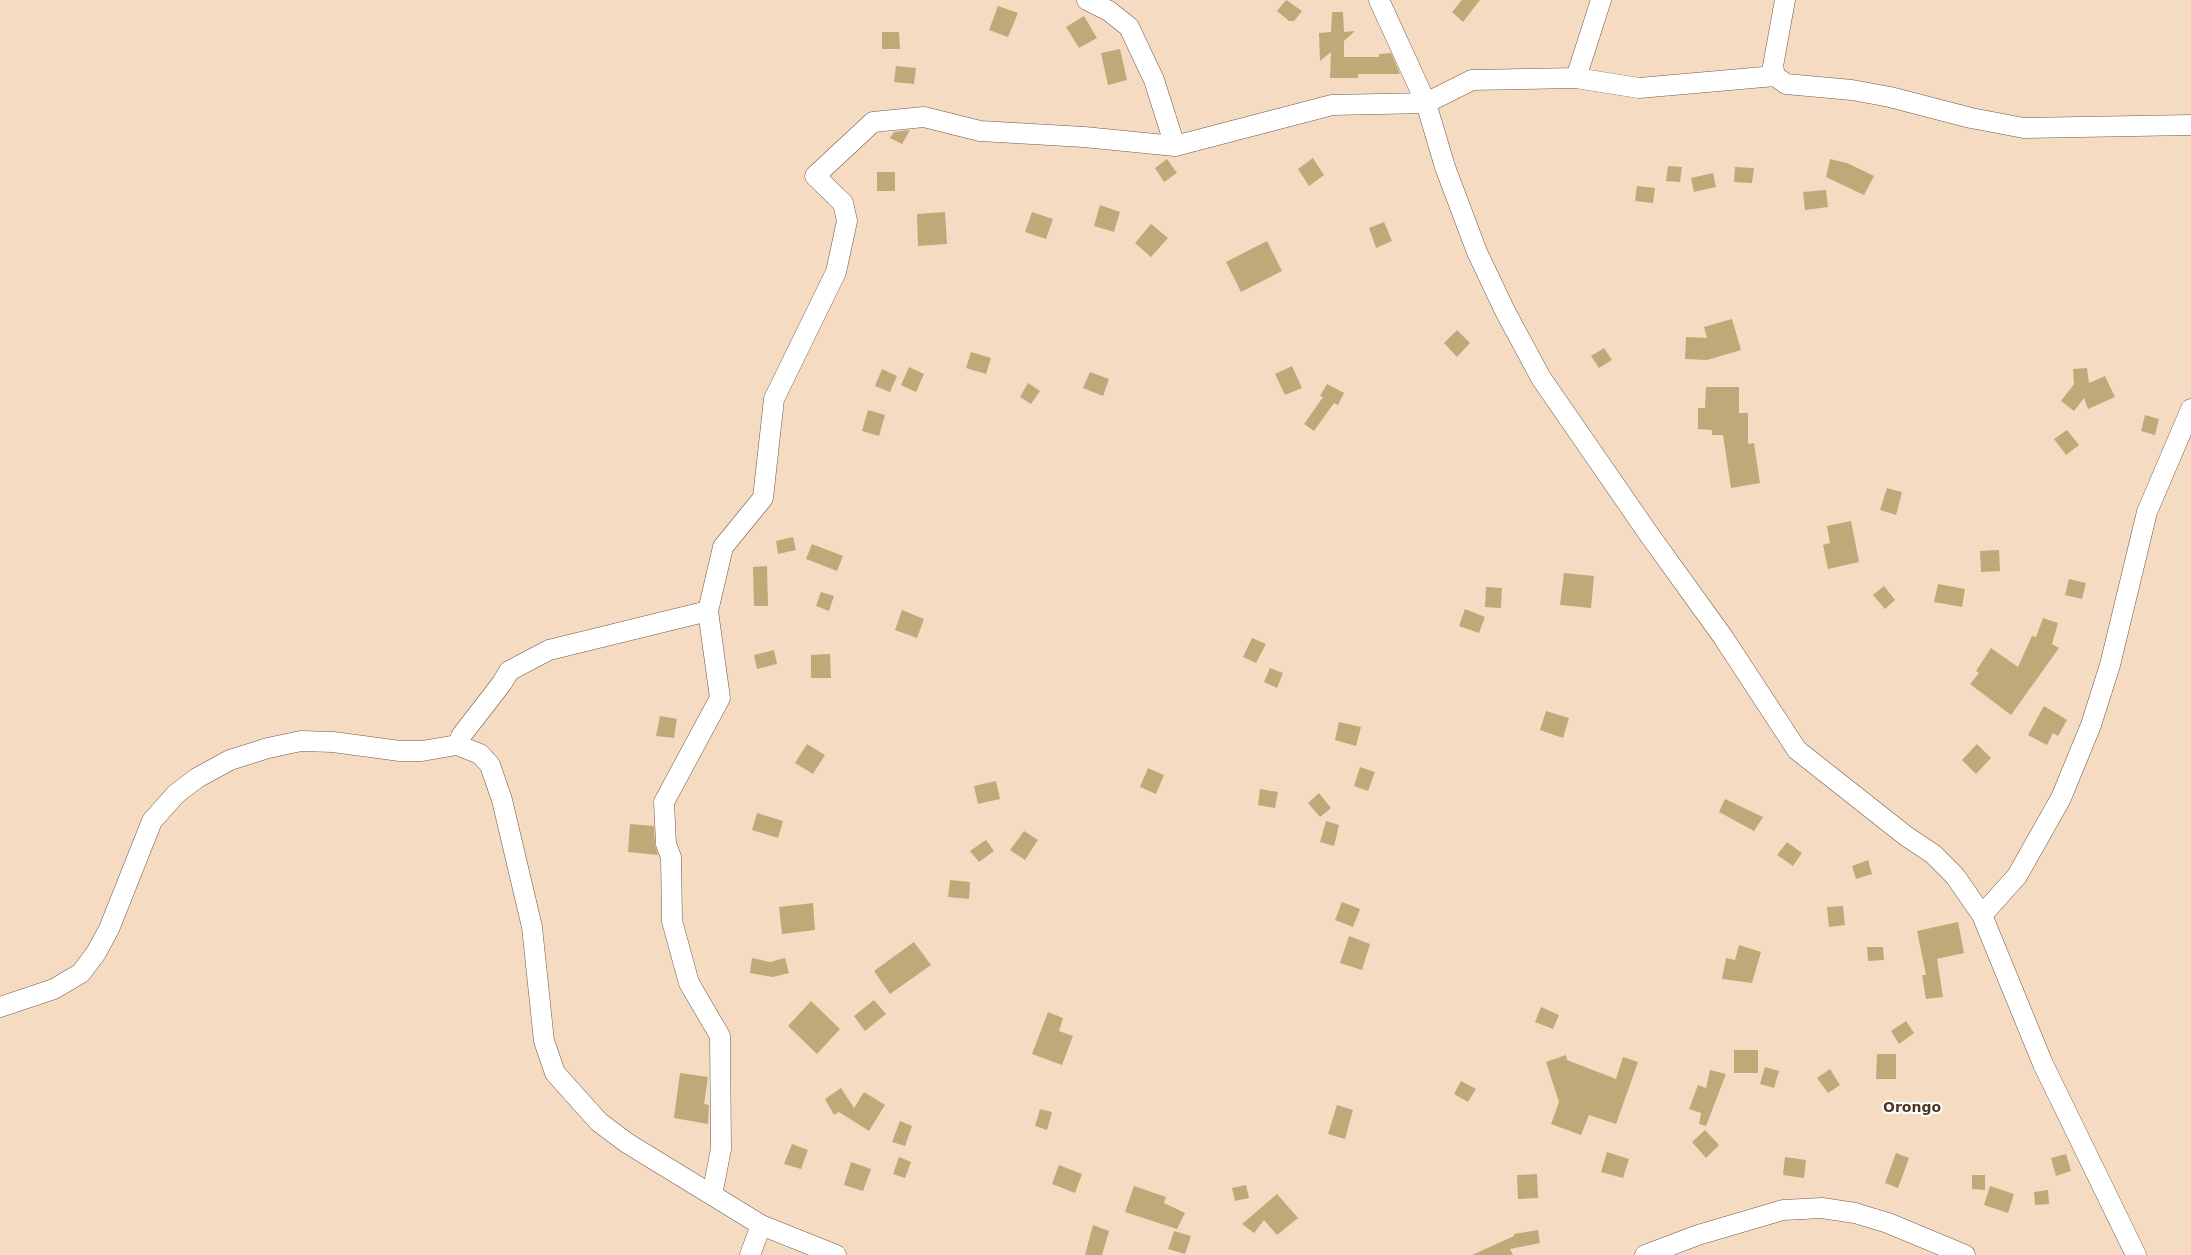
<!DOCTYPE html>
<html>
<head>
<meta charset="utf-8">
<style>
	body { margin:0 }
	canvas { display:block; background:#f6dbc3 }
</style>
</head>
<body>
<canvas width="2191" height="1255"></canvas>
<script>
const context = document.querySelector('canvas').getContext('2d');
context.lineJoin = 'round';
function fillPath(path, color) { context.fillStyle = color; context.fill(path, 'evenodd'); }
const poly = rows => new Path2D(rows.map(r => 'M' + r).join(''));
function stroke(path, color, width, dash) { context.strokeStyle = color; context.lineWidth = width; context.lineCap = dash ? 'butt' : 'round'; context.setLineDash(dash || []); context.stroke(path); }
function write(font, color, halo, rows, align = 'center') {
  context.font = font + ' "DejaVu Sans",sans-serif'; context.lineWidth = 4; context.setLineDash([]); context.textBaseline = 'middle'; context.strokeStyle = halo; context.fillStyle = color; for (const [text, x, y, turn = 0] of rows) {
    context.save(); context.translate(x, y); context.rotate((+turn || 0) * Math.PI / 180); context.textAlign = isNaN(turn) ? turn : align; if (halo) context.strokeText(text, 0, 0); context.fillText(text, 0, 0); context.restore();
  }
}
fillPath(poly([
	[1286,0,1302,11,1294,21,1289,21,1277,11],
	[1462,0,1480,0,1463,22,1452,12],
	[998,6,1018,13,1008,37,989,30],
	[1332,12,1343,12,1344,32,1355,31,1344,41,1344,57,1379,57,1379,54,1391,53,1400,74,1358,74,1358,78,1330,78,1331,52,1320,61,1319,33,1331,32],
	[1084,16,1097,38,1079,48,1066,27],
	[882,32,899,32,900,49,882,49],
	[1120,49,1127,80,1108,85,1101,53],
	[896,66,916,68,914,84,894,82],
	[910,130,902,144,890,138,894,132],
	[1313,158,1324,175,1309,186,1298,169],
	[1167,159,1177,173,1164,182,1155,168],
	[1830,159,1847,163,1874,176,1864,195,1826,177],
	[1668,166,1682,167,1680,182,1666,181],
	[1735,167,1754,168,1752,183,1734,182],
	[877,172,895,172,895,191,877,191],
	[1713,173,1716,187,1694,192,1691,178],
	[1637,186,1655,188,1653,203,1635,201],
	[1826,190,1828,207,1805,210,1803,192],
	[1100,205,1120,212,1114,232,1094,226],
	[945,212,947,244,918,246,917,214],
	[1032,212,1053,219,1046,239,1025,232],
	[1384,222,1392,241,1376,248,1369,228],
	[1151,224,1168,238,1151,257,1135,243],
	[1267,241,1282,271,1241,292,1226,262],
	[1732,319,1741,350,1707,360,1685,359,1686,337,1707,338,1704,327],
	[1457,330,1470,343,1457,357,1444,343],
	[1604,348,1612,360,1599,368,1591,356],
	[971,352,991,358,986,374,966,368],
	[1292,366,1302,388,1285,395,1275,374],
	[909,367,924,374,916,392,901,385],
	[2087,368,2089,383,2105,376,2115,397,2088,409,2084,398,2074,411,2061,401,2074,384,2073,369],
	[882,369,897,376,890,392,875,386],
	[1090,372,1109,379,1103,396,1083,388],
	[1028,383,1040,391,1031,404,1020,397],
	[1327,384,1344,393,1338,405,1334,403,1314,431,1304,424,1323,397,1320,396],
	[1706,387,1739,387,1739,413,1748,413,1748,444,1754,443,1760,483,1731,488,1723,435,1712,435,1712,430,1698,429,1698,408,1705,408],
	[868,410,885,415,879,436,862,431],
	[2145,415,2159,419,2155,435,2141,431],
	[2067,430,2079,445,2066,455,2054,439],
	[1887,488,1902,492,1896,515,1880,510],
	[1851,521,1859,562,1828,569,1823,545,1830,543,1827,526],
	[793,537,796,550,778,554,776,541],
	[812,544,843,556,837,571,806,559],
	[1999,550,2000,571,1981,572,1980,551],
	[767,566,768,606,754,606,753,567],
	[1564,573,1594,576,1591,608,1560,605],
	[2069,579,2086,583,2082,599,2065,595],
	[1938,584,1965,589,1962,607,1934,602],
	[1884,586,1895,600,1885,609,1873,595],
	[1486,587,1502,588,1501,608,1485,607],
	[821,592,834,596,829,611,816,606],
	[1465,609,1485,617,1479,633,1459,626],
	[902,610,924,619,917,638,895,630],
	[2043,618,2058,623,2052,644,2059,648,2011,715,1970,684,1979,673,1976,671,1991,648,2018,667,2032,636,2036,637],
	[1252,638,1266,644,1256,663,1243,657],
	[774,650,777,664,757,669,754,655],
	[830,654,831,678,811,678,811,655],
	[1270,668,1283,673,1277,688,1264,682],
	[2044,706,2067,720,2058,736,2053,733,2047,745,2028,735],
	[1546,711,1569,718,1563,738,1540,730],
	[660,716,677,719,674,738,656,736],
	[1339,722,1361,727,1356,746,1335,740],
	[807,744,825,755,813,774,795,763],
	[1977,744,1991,758,1976,774,1962,760],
	[1360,767,1375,772,1368,791,1354,786],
	[1148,768,1164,775,1156,794,1140,787],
	[996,781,1000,799,978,804,974,786],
	[1260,789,1278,792,1275,808,1258,805],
	[1319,793,1331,808,1320,817,1308,803],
	[1725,799,1763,817,1754,831,1719,812],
	[757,813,783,821,778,838,752,830],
	[1326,821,1339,825,1334,846,1320,842],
	[630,824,654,826,655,845,658,855,628,852],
	[1024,831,1038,840,1025,860,1010,850],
	[986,840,994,851,979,862,970,851],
	[1787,842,1802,853,1793,866,1777,855],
	[1868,860,1872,874,1856,879,1852,866],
	[950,880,970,882,969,899,948,897],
	[1342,902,1360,909,1353,927,1335,920],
	[813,903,815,930,782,934,779,907],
	[1843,906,1845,925,1829,927,1827,907],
	[1958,922,1964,953,1937,959,1943,997,1926,999,1922,975,1926,975,1917,931],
	[1349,936,1370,944,1362,970,1340,963],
	[914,942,931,965,890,994,874,971],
	[1739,945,1761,952,1752,983,1722,979,1726,958,1735,960],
	[1867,947,1883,947,1884,960,1868,961],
	[752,958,770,962,785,958,789,973,773,977,750,973],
	[874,1000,886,1014,865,1031,854,1016],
	[811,1001,840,1029,817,1054,788,1026],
	[1541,1007,1559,1015,1553,1029,1535,1022],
	[1048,1012,1063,1018,1059,1031,1073,1036,1062,1065,1032,1054],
	[1906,1021,1914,1033,1899,1044,1891,1031],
	[1734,1050,1758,1050,1758,1073,1734,1073],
	[1877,1054,1896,1054,1896,1079,1876,1079],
	[1566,1055,1567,1060,1616,1079,1623,1057,1638,1062,1616,1124,1589,1115,1581,1135,1551,1124,1559,1102,1546,1062],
	[1765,1067,1779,1071,1774,1088,1760,1084],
	[1830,1069,1840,1085,1828,1093,1817,1078],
	[1710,1070,1726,1074,1706,1126,1699,1124,1701,1113,1689,1109,1698,1085,1706,1088],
	[680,1073,708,1077,704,1104,709,1105,708,1124,674,1118],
	[1461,1081,1476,1089,1468,1102,1454,1094],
	[841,1088,854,1108,864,1092,885,1105,869,1131,839,1112,834,1115,825,1099],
	[1337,1105,1353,1110,1345,1139,1328,1134],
	[1040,1109,1052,1112,1047,1130,1035,1126],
	[900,1121,912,1126,905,1146,892,1142],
	[1705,1130,1719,1145,1706,1158,1692,1142],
	[792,1144,808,1150,801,1169,784,1164],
	[1607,1152,1629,1159,1623,1178,1601,1172],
	[1896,1153,1909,1158,1898,1188,1885,1183],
	[2066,1154,2071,1171,2056,1176,2051,1158],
	[899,1157,911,1162,905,1178,893,1174],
	[1785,1157,1806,1160,1804,1178,1783,1175],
	[851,1162,871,1169,863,1191,844,1185],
	[1059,1165,1082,1174,1075,1193,1052,1184],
	[1537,1174,1538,1198,1518,1199,1517,1175],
	[1972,1175,1985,1175,1985,1190,1972,1189],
	[1246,1185,1249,1198,1235,1201,1232,1188],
	[1134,1186,1166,1197,1164,1203,1185,1213,1177,1229,1125,1212],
	[1990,1186,2014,1194,2008,1213,1984,1205],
	[2048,1190,2049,1204,2035,1205,2034,1192],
	[1277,1194,1298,1218,1277,1235,1264,1220,1254,1233,1242,1224],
	[1093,1225,1109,1231,1102,1255,1085,1255],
	[1538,1230,1540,1243,1510,1249,1513,1255,1472,1255,1514,1236,1514,1234],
	[1174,1231,1191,1236,1185,1254,1168,1249]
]), '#bfa978');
const street = poly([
	[1087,0,1109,11,1129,27,1154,80,1175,146],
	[1379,0,1426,103,1445,167,1477,252,1505,311,1541,378,1648,533,1723,637,1797,750,1906,836,1933,854,1955,876,1982,915,2043,1064,2136,1255],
	[1785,0,1773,66,1775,76,1786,84,1852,90,1890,97,1971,118,2024,128,2191,125],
	[1576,78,1601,0],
	[461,736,502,683,509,671,549,650,708,611],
	[1982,915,2017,876,2061,798,2091,725,2110,665,2147,512,2191,409],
	[0,1007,54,989,81,973,96,953,109,929,152,821,176,794,197,778,230,760,268,748,301,741,333,742,400,751,422,751,457,745,480,754,490,765,502,800,532,927,544,1041,555,1073,599,1122,627,1143,761,1225,836,1255],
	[712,1195,721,1149,720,1036,689,983,672,921,671,857,666,844,664,802,720,698,708,611,723,547,763,498,774,399,836,272,847,221,843,203,815,176,873,122,924,117,980,131,1084,137,1175,146,1332,105,1426,103,1472,80,1576,78,1639,88,1775,76],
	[750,1255,761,1225],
	[1645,1255,1698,1235,1783,1210,1822,1208,1855,1213,1888,1223,1965,1255]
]);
stroke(street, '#705944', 21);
stroke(street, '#fff', 20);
write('bold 14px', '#4d3723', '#fff', [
	["Orongo",1912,1108]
]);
</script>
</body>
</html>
